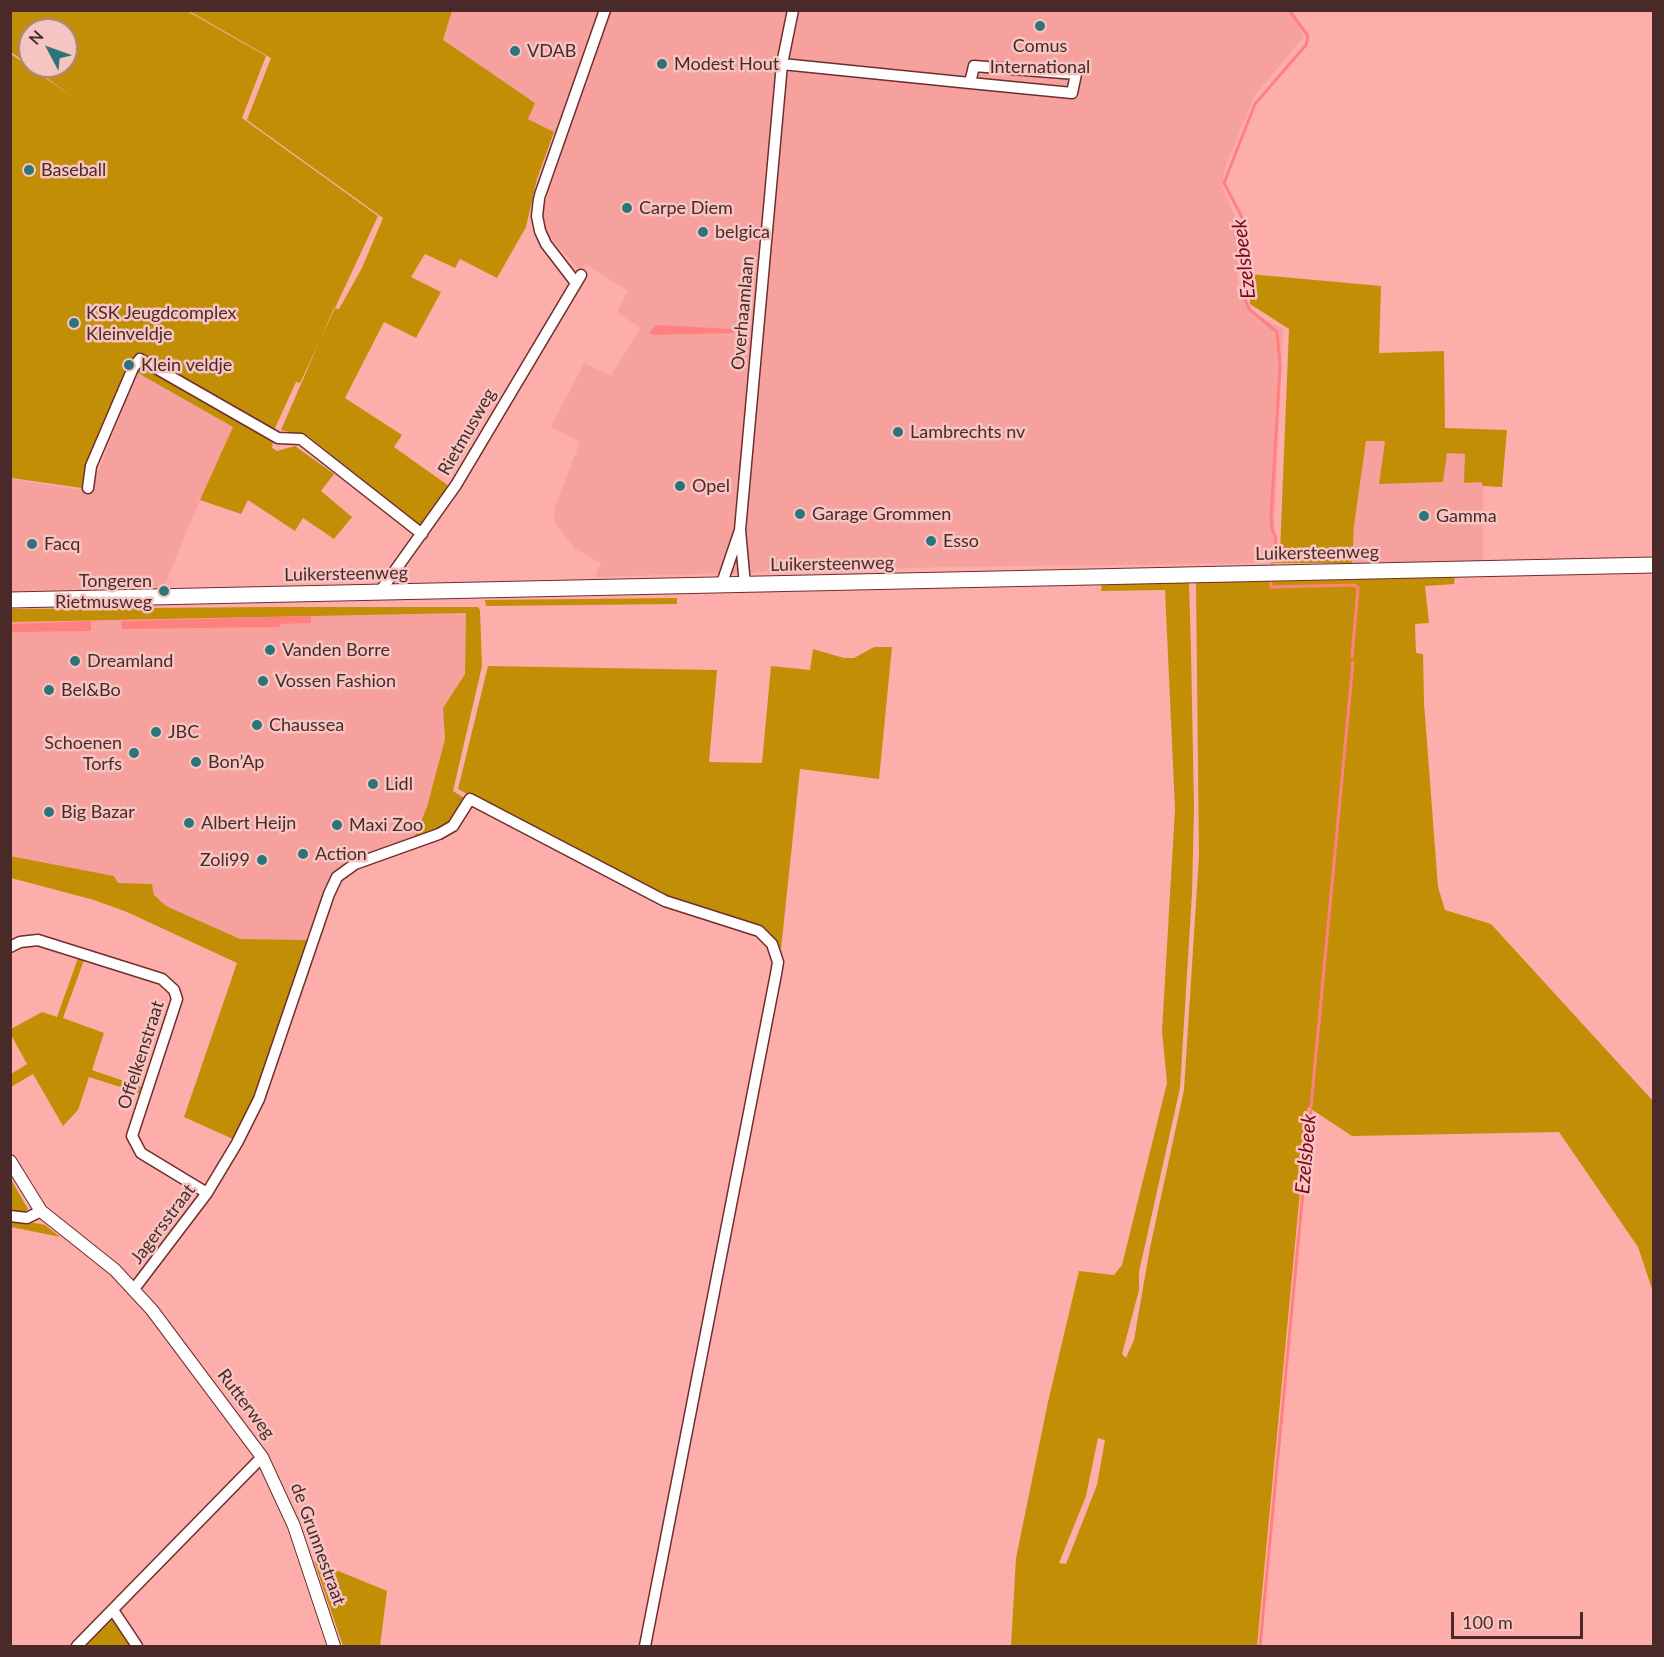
<!DOCTYPE html>
<html>
<head>
<meta charset="utf-8">
<style>
	body { margin:0 }
	#map { position:relative; width:1664px; height:1657px; overflow:hidden; background:#fdaeab; font-family:Lato,sans-serif }
	canvas { display:block }
	.frame { position:absolute; inset:0; border:12px solid #492a29; pointer-events:none }
	.north { position:absolute; left:18px; top:18px; width:60px; height:60px; box-sizing:border-box; background:#f6c5c2; border:2px solid #b18785; border-radius:50%; rotate:311deg; font-size:16px; font-weight:700; line-height:24px; text-align:center; color:#492a29 }
	.north::after { content:''; display:block; margin:auto; width:21px; height:27px; background:#2b747a; clip-path:polygon(50% 0,100% 100%,50% 72%,0 100%) }
	.scale { position:absolute; left:1451px; top:1612px; width:132px; height:27px; box-sizing:border-box; border:3px solid #492a29; border-top:0; padding-left:8px; font-size:18px; line-height:21px; white-space:nowrap; color:#492a29; -webkit-text-stroke:4px #f6c5c2; paint-order:stroke }
</style>
</head>
<body>
<div id="map">
<canvas width="1664" height="1657"></canvas>
<div class="frame"></div>
<div class="north">N</div>
<div class="scale">100 m</div>
</div>
<script>
const context = document.querySelector('canvas').getContext('2d');
context.lineJoin = 'round';
function fillPath(path, color) { context.fillStyle = color; context.fill(path, 'evenodd'); }
const poly = rows => new Path2D(rows.map(r => 'M' + r).join(''));
function stroke(path, color, width, dash) { context.strokeStyle = color; context.lineWidth = width; context.lineCap = dash ? 'butt' : 'round'; context.setLineDash(dash || []); context.stroke(path); }
function write(font, color, halo, rows, align = 'center') {
  context.font = font + ' Lato,sans-serif'; context.lineWidth = 5; context.setLineDash([]); context.textBaseline = 'middle'; context.strokeStyle = halo; context.fillStyle = color; for (const [text, x, y, turn = 0] of rows) {
    context.save(); context.translate(x, y); context.rotate((+turn || 0) * Math.PI / 180); context.textAlign = isNaN(turn) ? turn : align; if (halo) context.strokeText(text, 0, 0); context.fillText(text, 0, 0); context.restore();
  }
}
fillPath(poly([
	[452,10,1293,11,1304,37,1255,95,1226,165,1222,186,1240,227,1237,291,1250,311,1283,329,1273,563,949,567,595,577,601,563,575,549,554,522,555,506,580,442,551,427,584,363,611,376,640,328,617,312,628,291,586,264,580,271,549,236,541,217,566,138,528,119,534,103,443,40],
	[137,370,234,426,200,500,164,587,11,591,10,479,91,491],
	[1366,441,1385,441,1379,484,1446,453,1465,454,1483,486,1483,562,1352,563,1354,526],
	[467,613,465,674,443,708,445,739,427,807,414,838,344,868,311,940,240,939,166,906,154,895,152,884,118,883,114,876,11,856,10,622]
]), '#f7a19e');
fillPath(poly([
	[10,11,187,11,266,56,242,118,378,216,300,383,296,382,275,428,272,448,277,451,295,446,334,474,321,491,352,517,334,539,303,518,295,531,248,500,241,514,200,500,233,427,131,369,82,488,11,478,11,54,77,100,11,52],
	[30,30,66,30,66,66,30,66],
	[189,11,452,11,443,40,535,103,528,119,554,132,537,179,526,227,497,278,460,259,455,268,425,254,411,277,441,292,416,338,384,322,345,398,402,435,394,447,449,486,435,508,420,526,308,436,281,430,334,308,339,309,362,268,383,218,247,120,271,58],
	[1249,274,1381,286,1379,353,1444,351,1445,428,1507,430,1502,487,1483,486,1481,482,1464,483,1465,454,1447,453,1443,482,1379,484,1385,441,1366,441,1354,526,1352,563,1273,563,1274,552,1280,553,1289,329,1250,304],
	[1455,576,1454,584,1425,586,1429,623,1415,624,1416,653,1423,654,1424,703,1438,887,1445,910,1491,924,1653,1101,1653,1292,1638,1247,1559,1132,1352,1136,1308,1107,1257,1646,1011,1646,1016,1558,1048,1402,1079,1271,1114,1275,1122,1265,1167,1083,1162,1031,1175,809,1165,590,1101,591,1102,583,1189,582,1191,651,1194,808,1192,893,1180,1088,1139,1272,1139,1290,1122,1354,1126,1358,1134,1340,1150,1248,1184,1090,1199,856,1196,582],
	[1098,1438,1105,1440,1097,1485,1066,1564,1059,1563,1086,1496],
	[677,598,677,604,486,606,485,600],
	[273,607,478,607,480,610,482,666,453,791,466,799,451,823,414,838,427,807,445,739,443,708,465,674,466,613,11,622,10,609],
	[874,647,892,647,879,779,800,769,781,949,771,937,665,899,458,789,488,666,717,670,709,762,762,763,771,666,810,670,813,649,844,658,854,658],
	[10,856,114,876,118,883,152,884,154,895,166,906,240,939,311,940,256,1101,235,1140,184,1117,237,963,127,912,94,900,11,878],
	[78,958,84,960,63,1018,104,1033,92,1070,141,1087,139,1093,89,1077,78,1110,63,1126,33,1074,11,1087,11,1074,27,1064,11,1035,11,1029,42,1012,57,1017],
	[10,1178,28,1209,24,1213,11,1212],
	[10,1218,45,1225,60,1237,11,1227],
	[314,1561,387,1591,380,1646,343,1646],
	[110,1618,113,1618,133,1646,82,1646]
]), '#c28e06');
fillPath(poly([
	[656,325,733,329,735,331,733,333,652,335,650,332],
	[311,616,311,623,280,624,279,627,122,629,121,621],
	[91,621,91,631,11,632,11,624]
]), '#fe8180');
stroke(poly([
	[1272,564,1276,538,1272,529,1271,518,1280,366,1277,332,1250,310,1245,300,1244,221,1224,183,1255,104,1306,45,1308,36,1289,10],
	[1271,583,1271,587,1355,585,1358,588,1352,657],
	[1260,1646,1353,662]
]), '#fe8180', 3);
const minor = poly([
	[782,64,970,83,1072,93,1076,74,974,66,970,83],
	[540,195,605,10],
	[539,199,537,216,540,231,546,244,576,283],
	[88,488,91,466,133,368,140,359,278,438,301,439,422,534],
	[745,585,740,530,782,64,793,10],
	[721,586,740,530],
	[379,593,456,485,581,275],
	[10,947,20,942,38,940,162,979,174,990,177,999,132,1136,141,1153,207,1193],
	[10,1216,27,1218,41,1211],
	[134,1289,207,1193,237,1143,259,1099,329,894,337,877,355,864,439,834,453,826,470,799,665,901,759,931,772,944,778,962,776,974,645,1646],
	[113,1610,137,1646],
	[77,1646,262,1457]
]);
const tertiary = poly([
	[10,1161,41,1211,115,1270,152,1310,262,1457,294,1526,334,1646]
]);
const primary = poly([
	[10,600,1654,565]
]);
stroke(minor, '#6f2d2d', 13);
stroke(tertiary, '#6f2d2d', 14);
stroke(primary, '#6f2d2d', 17);
stroke(minor, '#fff', 10);
stroke(tertiary, '#fff', 12);
stroke(primary, '#fff', 15);
for (const [x, y, r, color] of [
	[1040,26,6,"#2b747a"],
	[515,51,6,"#2b747a"],
	[662,64,6,"#2b747a"],
	[29,170,6,"#2b747a"],
	[627,208,6,"#2b747a"],
	[703,232,6,"#2b747a"],
	[74,323,6,"#2b747a"],
	[129,365,6,"#2b747a"],
	[898,432,6,"#2b747a"],
	[680,486,6,"#2b747a"],
	[800,514,6,"#2b747a"],
	[1424,516,6,"#2b747a"],
	[931,541,6,"#2b747a"],
	[32,544,6,"#2b747a"],
	[164,591,6,"#2b747a"],
	[270,650,6,"#2b747a"],
	[75,661,6,"#2b747a"],
	[263,681,6,"#2b747a"],
	[49,690,6,"#2b747a"],
	[257,725,6,"#2b747a"],
	[156,732,6,"#2b747a"],
	[134,753,6,"#2b747a"],
	[196,762,6,"#2b747a"],
	[373,784,6,"#2b747a"],
	[49,812,6,"#2b747a"],
	[189,823,6,"#2b747a"],
	[337,825,6,"#2b747a"],
	[303,854,6,"#2b747a"],
	[262,860,6,"#2b747a"]
]) { const dot = new Path2D(); dot.arc(x, y, r, 0, 2 * Math.PI); context.fillStyle = color; context.fill(dot); stroke(dot, '#f6c5c2', 2); }
write('18px', '#492a29', '#f6c5c2', [
	["Comus",1040,46,"center"],
	["International",1040,67,"center"],
	["VDAB",527,51],
	["Modest Hout",674,64],
	["Baseball",41,170],
	["Carpe Diem",639,208],
	["belgica",715,232],
	["KSK Jeugdcomplex",86,313],
	["Kleinveldje",86,334],
	["Klein veldje",141,365],
	["Lambrechts nv",910,432],
	["Opel",692,486],
	["Garage Grommen",812,514],
	["Gamma",1436,516],
	["Esso",943,541],
	["Facq",44,544],
	["Tongeren",152,581,"right"],
	["Rietmusweg",152,602,"right"],
	["Vanden Borre",282,650],
	["Dreamland",87,661],
	["Vossen Fashion",275,681],
	["Bel&Bo",61,690],
	["Chaussea",269,725],
	["JBC",168,732],
	["Schoenen",122,743,"right"],
	["Torfs",122,764,"right"],
	["Bon’Ap",208,762],
	["Lidl",385,784],
	["Big Bazar",61,812],
	["Albert Heijn",201,823],
	["Maxi Zoo",349,825],
	["Action",315,854],
	["Zoli99",250,860,"right"]
], 'left');
write('18px', '#492a29', '#f6c5c2', [
	["Overhaamlaan",743,313,-85],
	["Rietmusweg",467,432,-60],
	["Luikersteenweg",1317,553,-1],
	["Luikersteenweg",832,564,-1],
	["Luikersteenweg",346,574,-1],
	["Offelkenstraat",141,1055,-72],
	["Jagersstraat",163,1224,-53],
	["Rutterweg",246,1404,53],
	["de Grunnestraat",318,1544,70]
]);
write('italic 20px', '#7b0319', '#f6c5c2', [
	["Ezelsbeek",1244,259,-97],
	["Ezelsbeek",1306,1154,-85]
]);
</script>
</body>
</html>
